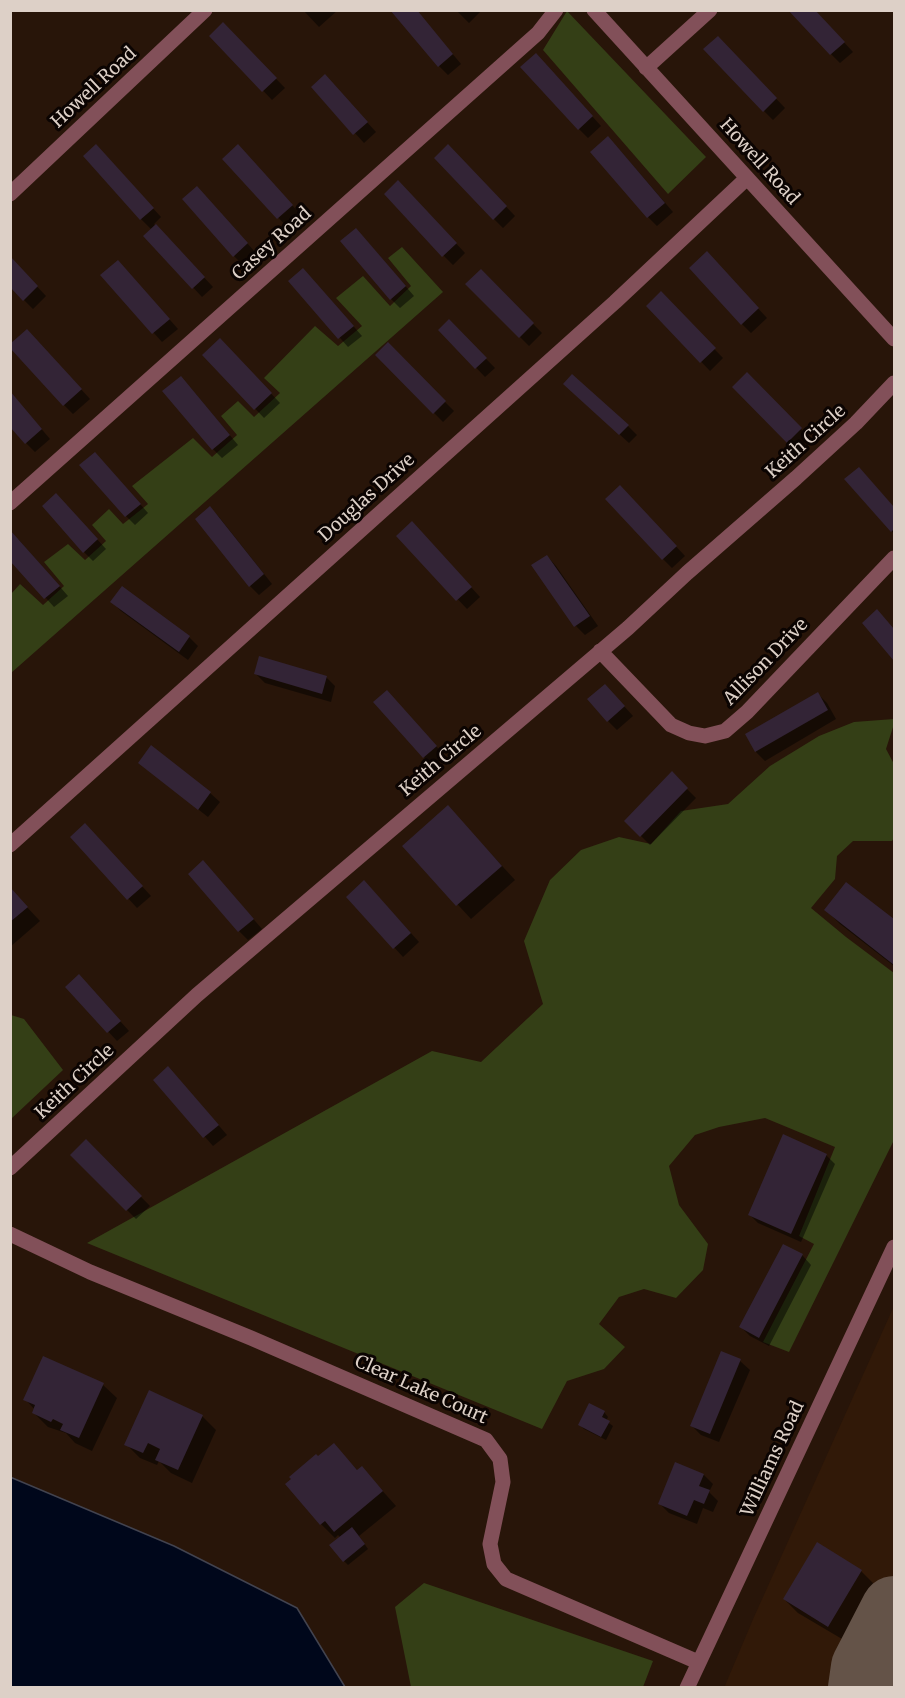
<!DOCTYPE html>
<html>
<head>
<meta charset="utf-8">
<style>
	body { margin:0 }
	#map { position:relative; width:905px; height:1698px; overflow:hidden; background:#281509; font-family:Merriweather,serif }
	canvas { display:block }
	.frame { position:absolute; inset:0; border:12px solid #ddd0c7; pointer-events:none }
</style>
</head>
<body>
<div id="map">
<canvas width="905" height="1698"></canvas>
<div class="frame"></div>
</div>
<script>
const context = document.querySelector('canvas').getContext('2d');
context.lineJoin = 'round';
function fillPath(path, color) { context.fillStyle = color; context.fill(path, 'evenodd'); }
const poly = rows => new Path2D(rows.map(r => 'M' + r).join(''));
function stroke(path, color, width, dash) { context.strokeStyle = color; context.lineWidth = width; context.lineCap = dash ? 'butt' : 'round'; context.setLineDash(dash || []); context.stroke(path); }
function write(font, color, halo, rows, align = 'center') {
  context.font = font + ' Merriweather,serif'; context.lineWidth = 6; context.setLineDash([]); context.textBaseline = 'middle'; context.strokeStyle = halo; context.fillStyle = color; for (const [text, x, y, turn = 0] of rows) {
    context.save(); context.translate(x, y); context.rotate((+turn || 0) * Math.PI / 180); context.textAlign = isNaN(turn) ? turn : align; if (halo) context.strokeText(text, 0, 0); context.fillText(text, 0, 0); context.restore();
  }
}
fillPath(poly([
	[894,1306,894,1687,724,1688,754,1617]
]), '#311908');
fillPath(poly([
	[567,11,706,157,668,194,543,50],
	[402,247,443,292,11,673,11,594,20,584,43,605,64,586,44,562,68,544,85,560,106,541,92,525,109,509,123,524,148,504,132,486,193,438,212,457,237,435,221,416,238,401,254,417,280,393,264,378,315,326,338,346,362,326,336,298,363,276,390,306,411,286,388,258],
	[894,719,894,724,886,749,894,764,894,838,892,841,853,841,837,856,835,879,811,908,846,937,894,973,894,1140,789,1352,763,1342,814,1244,799,1236,835,1147,765,1118,719,1127,695,1135,669,1166,679,1205,708,1244,703,1270,676,1298,644,1289,619,1297,599,1324,625,1347,604,1369,567,1381,542,1429,87,1243,432,1051,481,1062,543,1004,524,941,550,880,581,850,619,837,651,844,681,811,728,804,770,766,819,736,854,722],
	[11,1015,24,1019,63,1070,11,1119],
	[424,1583,653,1661,643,1687,411,1687,395,1607]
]), '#343f16');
const water = poly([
	[10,1477,174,1546,297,1608,345,1687,11,1687,10,1477]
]);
fillPath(water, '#00071b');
stroke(water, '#42434f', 1.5);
fillPath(poly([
	[303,10,338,10,319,27],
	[416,10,461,64,448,75,439,66],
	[456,10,482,10,469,23],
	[814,10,853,52,840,63,831,54],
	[223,24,285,88,272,100,211,36],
	[727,47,785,108,773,120,764,111],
	[545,64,601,126,588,138,579,129],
	[334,86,376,132,364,143,313,87],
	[617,147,673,212,657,226,648,217],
	[247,155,301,215,287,227,224,159],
	[457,155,515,216,503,228,494,219],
	[105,156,161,217,154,224,213,287,202,297,145,236,152,230,141,219],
	[407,191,465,253,453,265,444,256],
	[206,197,256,253,243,265,234,256],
	[365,239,414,296,400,308,391,299],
	[10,258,46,296,33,309,24,300],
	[716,263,767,318,751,333,742,324],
	[127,271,178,329,162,342,102,275],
	[481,271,542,333,529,346,467,284],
	[312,279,362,336,348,347,290,281],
	[661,294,723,358,710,371,648,306],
	[449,321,495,368,485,377,440,330],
	[36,340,90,399,73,414,64,405],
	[220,340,280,403,264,418,204,355],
	[388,345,454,411,443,422,377,355],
	[747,374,810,438,797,451,734,387],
	[190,387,238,445,222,458,213,449],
	[10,392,50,439,35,452,26,443],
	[574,393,628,426,637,435,629,443],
	[104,463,148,513,135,525,126,516],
	[868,478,894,508,894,534,846,479],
	[629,496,685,556,672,568,663,559],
	[65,504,106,549,93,561,84,552],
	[210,508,219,517,272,584,259,595,250,586],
	[421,532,480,597,467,609,398,536],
	[18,539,68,596,54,607,10,558],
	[547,556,556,566,598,626,585,635,576,626,533,566],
	[112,602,189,637,198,646,188,660,121,611],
	[256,674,326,677,335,686,331,702,265,683],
	[818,694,827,703,836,719,765,761,756,752,747,735],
	[614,695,633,716,617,730,608,721],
	[396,701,445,756,433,766,424,757],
	[152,747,210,793,220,802,208,817,149,771,140,762],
	[672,774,696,798,650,845,626,821],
	[448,807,515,880,471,919,404,846],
	[94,834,151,896,137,908,72,837],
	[212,871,262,929,248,940,239,931],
	[847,884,894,921,894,966,840,924,826,910],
	[10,889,40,921,10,947],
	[373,891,419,942,403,957,348,897],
	[88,985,129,1031,117,1041,67,987],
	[177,1077,227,1135,213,1146,155,1080],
	[86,1141,150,1206,136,1219,72,1155],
	[826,1155,835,1164,801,1242,758,1223,749,1214],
	[802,1255,811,1265,769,1346,750,1336,741,1327],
	[722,1353,740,1361,750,1370,719,1442,701,1435,692,1426],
	[103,1385,117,1398,92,1451,75,1443,66,1433,48,1427,34,1413,35,1410,25,1399],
	[604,1412,608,1417,606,1421,613,1426,606,1440,584,1429,580,1425],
	[202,1416,216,1430,192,1483,171,1473,159,1461,157,1465,140,1458,126,1444],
	[334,1445,358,1471,362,1468,396,1506,359,1536,368,1549,348,1565,344,1561,341,1538,338,1535,335,1538,321,1524,318,1458],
	[676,1464,704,1475,713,1484,709,1492,718,1501,713,1512,703,1508,697,1524,669,1513,660,1504],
	[817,1544,861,1571,875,1585,842,1639,798,1613,784,1599]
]), '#0007');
stroke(poly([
	[861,1688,864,1667,894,1609]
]), '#645348', 66);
fillPath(poly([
	[390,10,417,10,453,54,438,67],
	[788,10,815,10,845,42,830,55],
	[223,22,277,78,262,92,209,36],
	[718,36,777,98,763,112,703,49],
	[536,53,593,116,578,130,520,67],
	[325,74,368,122,353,135,311,87],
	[608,136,665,203,647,218,590,152],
	[96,144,154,208,140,220,83,156],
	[238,144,293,205,277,219,222,159],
	[448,144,507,206,493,220,434,158],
	[398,180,457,243,442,257,384,194],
	[197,186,248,243,233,257,182,199],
	[156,224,205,277,192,289,143,236],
	[356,228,406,286,390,300,340,241],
	[707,251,759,308,741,325,689,268],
	[10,256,38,286,23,301,10,287],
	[118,260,170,319,152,334,100,275],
	[303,268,354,326,338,339,288,281],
	[481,269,534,323,519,338,465,284],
	[661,291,716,348,700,363,646,306],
	[449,319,487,358,475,369,438,330],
	[27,329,82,389,63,406,10,348,10,344],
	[220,338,272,393,254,410,202,355],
	[388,342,446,401,433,414,375,355],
	[747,372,802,428,787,443,732,387],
	[572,374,629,425,619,435,563,384],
	[181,376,230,435,212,450,162,391],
	[10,391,42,429,25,444,10,427],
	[95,452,141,504,125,517,79,465],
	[859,467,894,507,894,529,891,532,844,479],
	[620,485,677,546,662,560,605,499],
	[56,493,98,539,83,553,42,506],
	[210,506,264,574,249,587,195,519],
	[412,521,472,587,456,601,396,536],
	[10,530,60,586,44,599,10,561],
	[547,555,590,616,574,627,531,565],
	[122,586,190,636,179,652,110,602],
	[877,609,894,629,894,661,862,623],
	[259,656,327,676,322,694,254,674],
	[605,684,625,706,607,722,587,699],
	[387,690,437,746,423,758,373,702],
	[818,692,828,710,755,752,745,734],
	[151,745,211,792,198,810,138,763],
	[672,771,688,788,640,837,624,821],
	[448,805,502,866,456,906,402,846],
	[85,823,143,886,127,900,70,837],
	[203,860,254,919,238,932,188,874],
	[364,880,411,933,393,949,346,897],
	[846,882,894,919,894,965,824,910],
	[10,887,28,907,10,922],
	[79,974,121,1021,107,1033,65,987],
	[168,1066,219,1125,203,1138,153,1080],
	[783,1134,827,1154,791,1234,748,1215],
	[86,1139,142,1196,126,1211,70,1155],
	[783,1244,803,1254,759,1338,739,1327],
	[721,1351,741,1359,710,1434,690,1426],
	[43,1356,104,1383,79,1438,60,1430,63,1424,53,1419,51,1422,32,1413,35,1405,23,1400],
	[149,1390,203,1415,178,1470,155,1460,160,1449,148,1443,143,1453,124,1445],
	[589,1403,605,1411,602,1417,610,1421,601,1437,578,1425],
	[334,1443,357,1470,362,1466,383,1491,334,1532,325,1521,320,1525,285,1484,291,1479,289,1477,316,1454,318,1456],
	[675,1462,704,1474,699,1486,710,1490,704,1504,694,1500,687,1516,658,1504],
	[352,1527,365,1544,343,1562,329,1545],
	[817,1542,862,1570,828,1627,783,1599]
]), '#332436');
stroke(poly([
	[594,10,894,339],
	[646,68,710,10],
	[10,194,205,10],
	[10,503,538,33,556,10],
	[600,651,671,725,689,733,705,736,725,731,747,712,894,558],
	[10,845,615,302,747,178],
	[10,1168,197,995,628,628,687,573,796,478,856,423,894,383],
	[10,1234,90,1272,251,1338,486,1440,500,1459,503,1482,490,1544,494,1564,506,1579,698,1662],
	[687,1688,894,1247]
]), '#825059', 15);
write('18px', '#ddd0c7', '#0b0402', [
	["Howell Road",94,88,-43],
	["Howell Road",759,162,48],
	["Casey Road",272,244,-42],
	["Keith Circle",806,442,-42],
	["Douglas Drive",367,498,-42],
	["Allison Drive",766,662,-46],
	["Keith Circle",441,761,-40],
	["Keith Circle",75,1082,-43],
	["Clear Lake Court",421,1390,24],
	["Williams Road",773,1459,-65]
]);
</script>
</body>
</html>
